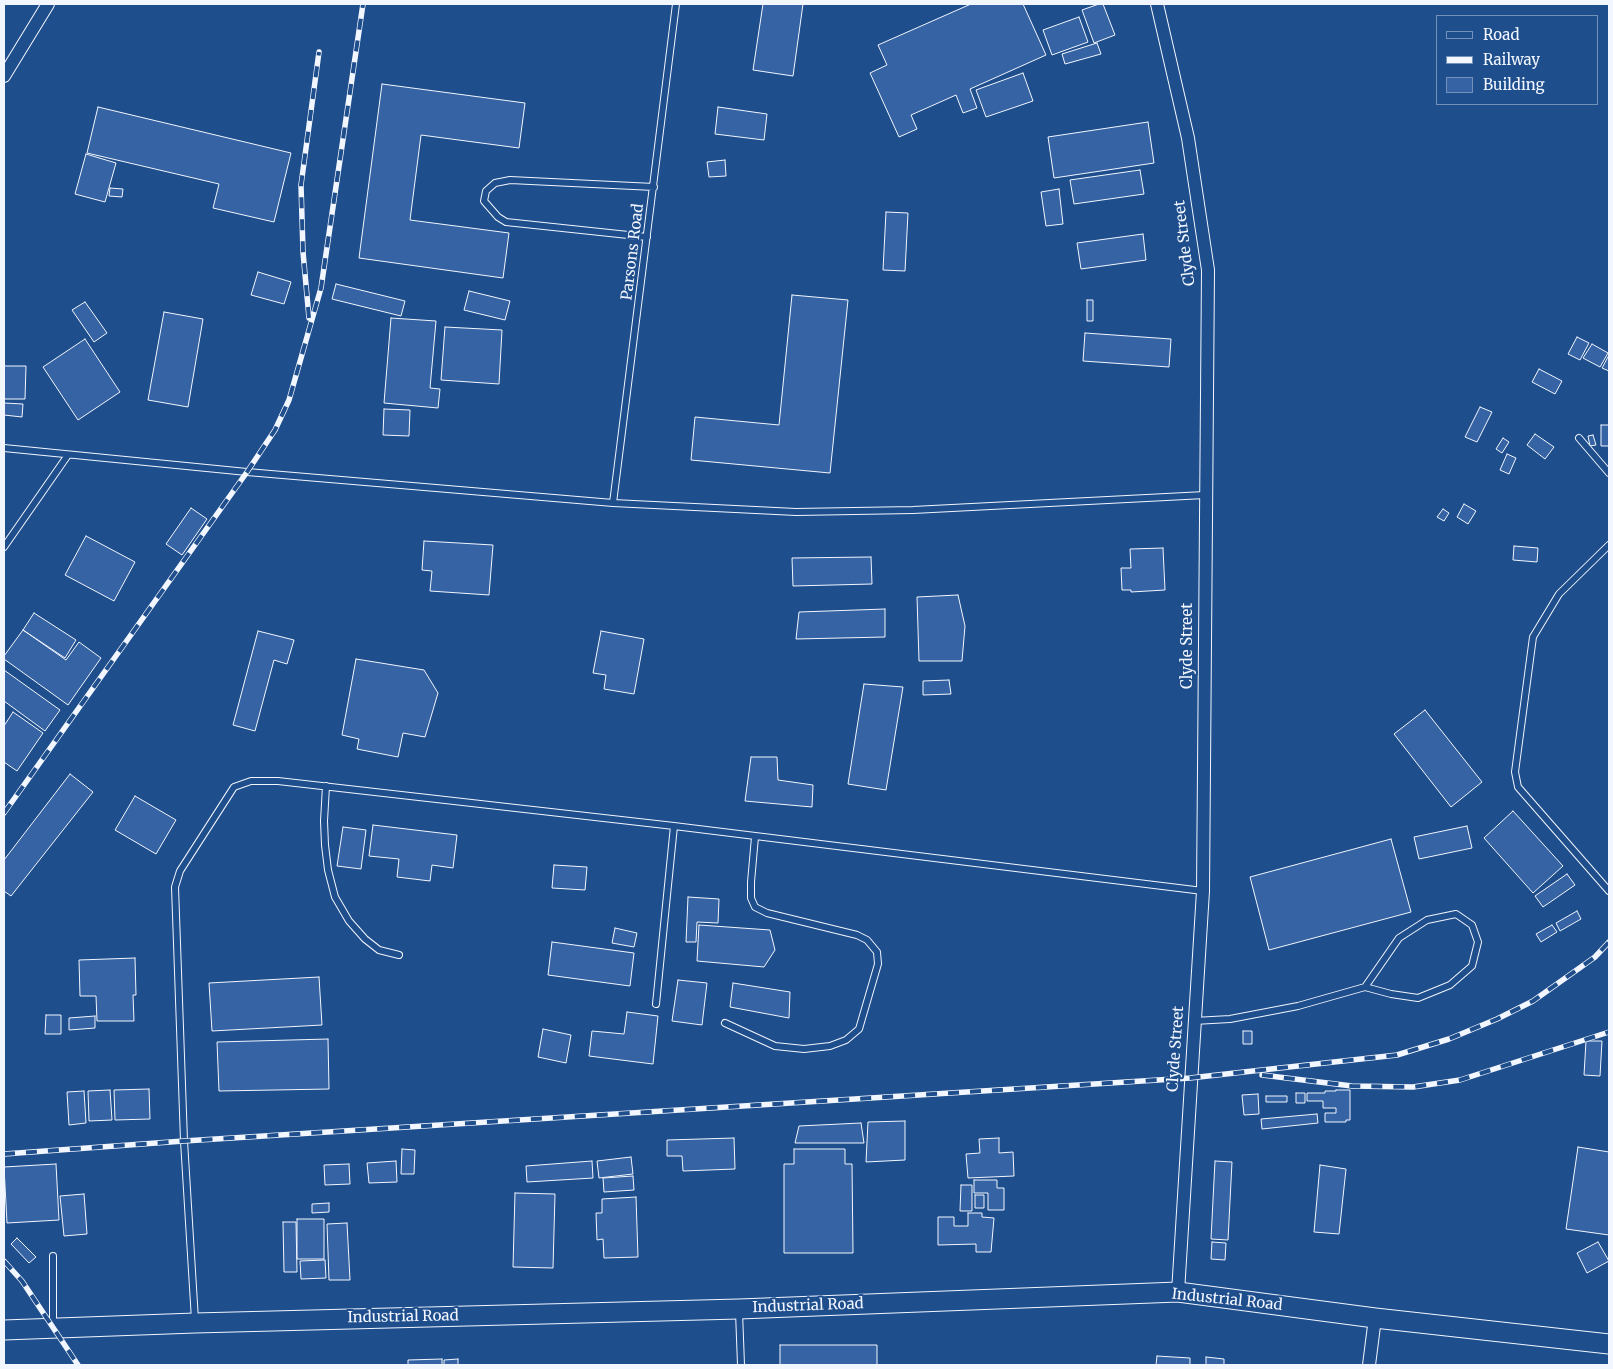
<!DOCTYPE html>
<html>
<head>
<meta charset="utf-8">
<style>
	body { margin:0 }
	#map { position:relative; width:1613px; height:1369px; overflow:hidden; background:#1f4e8c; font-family:Merriweather,serif }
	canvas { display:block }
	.frame { position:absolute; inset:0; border:5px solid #f2f6ff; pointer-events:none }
	.legend { position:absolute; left:1436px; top:15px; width:162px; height:90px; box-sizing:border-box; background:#1f4e8c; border:1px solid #7391ba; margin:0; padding:6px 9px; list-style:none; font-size:15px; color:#f2f6ff }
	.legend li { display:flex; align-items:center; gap:10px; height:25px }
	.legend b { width:25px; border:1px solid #7391ba }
</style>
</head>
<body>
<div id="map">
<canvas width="1613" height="1369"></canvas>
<div class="frame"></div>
<ul class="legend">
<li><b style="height:6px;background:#1f4e8c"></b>Road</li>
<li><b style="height:6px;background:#f2f6ff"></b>Railway</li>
<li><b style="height:14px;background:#3563a3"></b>Building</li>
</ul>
</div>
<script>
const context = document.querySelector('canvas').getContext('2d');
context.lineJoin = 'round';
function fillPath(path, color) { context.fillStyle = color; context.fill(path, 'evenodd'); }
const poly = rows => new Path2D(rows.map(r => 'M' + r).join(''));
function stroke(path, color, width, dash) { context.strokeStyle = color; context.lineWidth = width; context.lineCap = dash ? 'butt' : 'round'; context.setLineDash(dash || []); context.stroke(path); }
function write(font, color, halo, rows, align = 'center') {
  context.font = font + ' Merriweather,serif'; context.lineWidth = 4; context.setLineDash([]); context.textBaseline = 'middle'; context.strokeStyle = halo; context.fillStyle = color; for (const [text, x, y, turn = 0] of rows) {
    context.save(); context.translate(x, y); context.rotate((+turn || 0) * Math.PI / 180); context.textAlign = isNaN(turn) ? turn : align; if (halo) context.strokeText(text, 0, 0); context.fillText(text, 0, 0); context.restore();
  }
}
const building = poly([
	[763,4,803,4,793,76,753,70,763,4],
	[971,4,1023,4,1046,55,970,89,977,108,963,113,956,95,911,115,917,129,899,137,870,73,887,65,878,45,971,4],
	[1099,4,1103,4,1115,35,1094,43,1082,10,1099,4],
	[1079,17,1088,42,1052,55,1043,30,1079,17],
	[1097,43,1101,54,1065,64,1062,54,1097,43],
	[1023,73,1033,101,986,117,976,90,1023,73],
	[382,84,525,103,519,148,421,135,410,220,509,233,503,278,359,258,382,84],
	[98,107,291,153,274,222,213,208,219,184,87,153,98,107],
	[718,107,767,114,764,140,715,134,718,107],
	[1148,122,1154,163,1054,178,1048,137,1148,122],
	[86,154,116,163,105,202,75,194,86,154],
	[725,160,726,176,709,177,707,162,725,160],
	[1140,170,1144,194,1074,204,1070,180,1140,170],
	[110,188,123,189,122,197,109,196,110,188],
	[1059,189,1063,224,1046,226,1041,192,1059,189],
	[886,212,908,213,905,271,883,270,886,212],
	[1143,234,1146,260,1081,269,1077,243,1143,234],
	[258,272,291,282,284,304,251,295,258,272],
	[336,284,405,301,401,316,332,299,336,284],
	[469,291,510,301,505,320,464,310,469,291],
	[792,295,848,300,830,473,691,460,695,417,779,425,792,295],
	[1087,300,1093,300,1093,321,1087,321,1087,300],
	[85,302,107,333,94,342,72,310,85,302],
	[164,312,203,319,188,407,148,400,164,312],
	[391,318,436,321,430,388,440,389,438,408,384,403,391,318],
	[445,327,502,330,499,384,441,380,445,327],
	[1085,333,1171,339,1169,367,1083,361,1085,333],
	[1577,337,1589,343,1580,360,1568,354,1577,337],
	[85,339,120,392,78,420,43,367,85,339],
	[1592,344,1608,353,1600,367,1583,358,1592,344],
	[1609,355,1609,371,1602,368,1609,355],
	[4,366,26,366,25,399,4,399,4,366],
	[1539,369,1562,381,1555,394,1532,382,1539,369],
	[4,403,23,404,22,417,4,415,4,403],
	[1480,407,1492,412,1477,442,1465,437,1480,407],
	[384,409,410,410,409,436,383,435,384,409],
	[1601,425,1609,425,1609,446,1601,446,1601,425],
	[1535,434,1554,447,1545,459,1527,445,1535,434],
	[1593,435,1596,445,1590,446,1588,436,1593,435],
	[1503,438,1509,442,1502,453,1496,449,1503,438],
	[1507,454,1516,458,1509,474,1500,470,1507,454],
	[1464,504,1476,511,1468,524,1457,517,1464,504],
	[191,508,207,519,182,555,166,544,191,508],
	[1443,509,1449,513,1444,521,1437,517,1443,509],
	[86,536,135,562,114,601,65,575,86,536],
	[424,541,493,545,489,595,430,591,432,571,422,570,424,541],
	[1514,546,1538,548,1537,562,1513,560,1514,546],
	[1163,548,1165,590,1131,592,1131,590,1122,590,1121,568,1131,568,1130,549,1163,548],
	[871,557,872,584,793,586,792,558,871,557],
	[958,595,965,626,962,661,919,661,917,597,958,595],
	[885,609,885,637,796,639,799,612,885,609],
	[34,613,76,640,65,658,23,630,34,613],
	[23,630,66,660,79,642,101,658,68,705,4,659,4,656,23,630],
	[258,631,294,640,287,664,274,660,255,731,233,725,258,631],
	[601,631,644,639,634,694,604,689,606,675,593,673,601,631],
	[356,659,424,670,438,693,425,737,403,733,398,757,357,749,359,739,342,735,356,659],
	[4,670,60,710,45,731,4,701,4,670],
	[949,680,951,694,923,695,923,681,949,680],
	[864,684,903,687,886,790,848,784,864,684],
	[1425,710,1482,782,1451,807,1394,734,1425,710],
	[13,712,43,733,17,771,4,762,4,726,13,712],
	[751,757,777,757,778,780,813,785,812,807,745,801,751,757],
	[70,774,93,792,11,896,4,891,4,860,70,774],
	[135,796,176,820,156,854,115,830,135,796],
	[1513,811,1563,866,1533,893,1484,838,1513,811],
	[373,825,457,835,453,868,432,865,430,881,397,877,399,859,369,856,373,825],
	[1467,826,1472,848,1419,859,1414,837,1467,826],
	[343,827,366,830,361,869,337,866,343,827],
	[1391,839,1411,912,1269,950,1250,877,1391,839],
	[554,865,587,867,585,890,552,888,554,865],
	[1567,874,1575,885,1543,907,1535,896,1567,874],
	[688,897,719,899,718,923,697,922,696,942,686,942,688,897],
	[1577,911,1581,919,1560,931,1556,923,1577,911],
	[699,925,770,930,775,950,764,967,697,961,699,925],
	[1552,925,1557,932,1541,942,1536,934,1552,925],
	[615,928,637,933,634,947,612,943,615,928],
	[552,942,634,953,630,986,548,975,552,942],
	[135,958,136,995,133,995,134,1021,97,1021,96,996,80,996,79,960,135,958],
	[319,977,322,1025,212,1031,209,983,319,977],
	[678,980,707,983,702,1025,672,1021,678,980],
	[733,983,790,992,789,1018,730,1007,733,983],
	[627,1012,658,1016,653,1064,589,1056,592,1031,624,1034,627,1012],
	[46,1015,61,1015,61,1034,45,1034,46,1015],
	[95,1016,95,1028,69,1030,69,1018,95,1016],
	[543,1029,571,1035,566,1063,538,1057,543,1029],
	[1243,1031,1252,1031,1252,1044,1243,1044,1243,1031],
	[328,1039,329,1089,219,1091,217,1042,328,1039],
	[1586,1041,1602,1041,1600,1076,1584,1075,1586,1041],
	[149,1089,150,1119,115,1120,114,1090,149,1089],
	[110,1090,112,1120,89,1121,88,1091,110,1090],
	[1336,1090,1350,1090,1350,1120,1346,1120,1346,1122,1325,1122,1325,1113,1336,1113,1336,1108,1323,1108,1323,1101,1307,1101,1307,1093,1325,1093,1325,1091,1336,1091,1336,1090],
	[84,1091,86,1123,69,1125,67,1092,84,1091],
	[1296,1093,1305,1093,1305,1103,1296,1103,1296,1093],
	[1258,1094,1259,1114,1244,1115,1242,1095,1258,1094],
	[1266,1096,1287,1096,1287,1102,1266,1102,1266,1096],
	[1317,1114,1318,1123,1262,1129,1261,1119,1317,1114],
	[905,1121,905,1160,866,1162,868,1122,905,1121],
	[861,1123,864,1143,795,1143,799,1126,861,1123],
	[734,1138,735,1169,683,1171,682,1156,667,1156,667,1140,734,1138],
	[999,1138,999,1153,1013,1152,1014,1176,968,1178,966,1154,980,1153,979,1139,999,1138],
	[1578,1147,1609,1152,1609,1235,1566,1229,1578,1147],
	[402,1149,415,1150,414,1174,401,1174,402,1149],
	[794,1149,845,1149,845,1164,852,1164,853,1253,784,1253,784,1164,794,1164,794,1149],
	[631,1157,633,1174,599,1178,597,1161,631,1157],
	[396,1161,397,1182,369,1183,367,1163,396,1161],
	[592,1161,593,1178,527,1182,526,1166,592,1161],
	[1215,1161,1232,1162,1228,1240,1211,1239,1215,1161],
	[56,1164,59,1220,7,1223,4,1167,56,1164],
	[349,1164,350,1184,325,1185,324,1165,349,1164],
	[1320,1165,1346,1169,1339,1234,1314,1232,1320,1165],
	[633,1176,634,1190,604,1192,603,1178,633,1176],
	[974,1180,997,1180,997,1188,1004,1188,1004,1210,988,1210,988,1193,974,1193,974,1180],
	[961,1185,972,1185,972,1211,960,1211,961,1185],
	[515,1193,555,1194,553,1268,513,1267,515,1193],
	[84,1194,87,1234,64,1236,60,1196,84,1194],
	[975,1195,984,1195,984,1208,975,1208,975,1195],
	[636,1197,638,1257,604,1258,603,1239,597,1240,596,1213,602,1213,602,1199,636,1197],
	[329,1203,329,1212,312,1213,312,1204,329,1203],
	[968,1213,982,1213,982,1217,994,1218,991,1252,976,1252,976,1244,938,1245,938,1217,954,1217,954,1226,968,1226,968,1213],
	[297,1219,324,1219,324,1259,297,1259,297,1219],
	[283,1222,296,1222,297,1272,284,1272,283,1222],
	[347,1223,350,1280,329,1280,327,1224,347,1223],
	[17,1238,36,1257,29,1263,11,1244,17,1238],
	[1212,1242,1226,1243,1225,1260,1211,1259,1212,1242],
	[1598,1242,1609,1261,1587,1273,1577,1253,1598,1242],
	[325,1260,326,1278,301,1279,300,1261,325,1260],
	[780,1345,877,1345,877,1365,780,1365,780,1345],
	[1157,1356,1190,1358,1190,1365,1156,1365,1157,1356],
	[1206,1357,1224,1359,1224,1365,1232,1365,1206,1365,1206,1357],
	[442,1359,442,1365,408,1365,408,1360,442,1359],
	[458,1359,458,1365,444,1365,444,1360,458,1359]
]);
fillPath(building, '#3563a3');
stroke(building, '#f2f6ff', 1);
const lane = poly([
	[647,237,506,222,498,217,484,201,486,191,495,183,510,180,654,187],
	[1579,438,1609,473],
	[4,448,247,472,613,503,796,512,913,510,1205,495],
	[613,503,676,4],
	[1609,545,1559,594,1533,637,1515,772,1518,787,1609,891],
	[4,547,68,455],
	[326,786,324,821,325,845,328,870,335,897,349,921,365,939,379,950,399,955],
	[656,1004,674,826],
	[1194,1021,1230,1019,1298,1006,1365,987,1391,994,1418,998,1450,985,1472,966,1478,942,1472,925,1456,914,1427,920,1399,938,1365,987],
	[725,1023,775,1046,804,1049,830,1046,846,1040,859,1029,878,964,877,952,867,940,857,935,767,913,755,907,751,898,751,882,755,837],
	[53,1256,53,1327],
	[739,1312,741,1365],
	[195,1320,184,1141,175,887,180,871,234,787,251,781,278,781,674,826,1203,891]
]);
const street = poly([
	[1157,4,1188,138,1208,270,1203,891,1178,1292],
	[4,76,48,4],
	[1369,1365,1375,1318]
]);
const secondary = poly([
	[4,1330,195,1323,739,1309,1178,1292,1375,1318,1609,1344]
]);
stroke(lane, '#f2f6ff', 8);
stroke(street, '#f2f6ff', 14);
stroke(secondary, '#f2f6ff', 21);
stroke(lane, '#1f4e8c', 6);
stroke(street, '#1f4e8c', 12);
stroke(secondary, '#1f4e8c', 19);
const rail = poly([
	[309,318,303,252,301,185,319,52],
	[4,813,247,472,275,430,289,400,321,288,363,4],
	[1262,1075,1352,1086,1413,1087,1460,1080,1609,1032],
	[4,1154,184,1141,1190,1078,1397,1055,1449,1039,1497,1019,1533,1001,1595,957,1609,942],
	[4,1261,22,1281,78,1365]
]);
stroke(rail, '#f2f6ff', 5.5);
stroke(rail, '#1f4e8c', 4, [11]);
write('15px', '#f2f6ff', '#1f4e8c', [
	["Clyde Street",1185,243,-97],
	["Parsons Road",633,252,-83],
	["Clyde Street",1188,646,-90],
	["Clyde Street",1176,1049,-86],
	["Industrial Road",1227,1300,6],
	["Industrial Road",808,1306,-2],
	["Industrial Road",403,1317,-1]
]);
</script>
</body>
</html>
